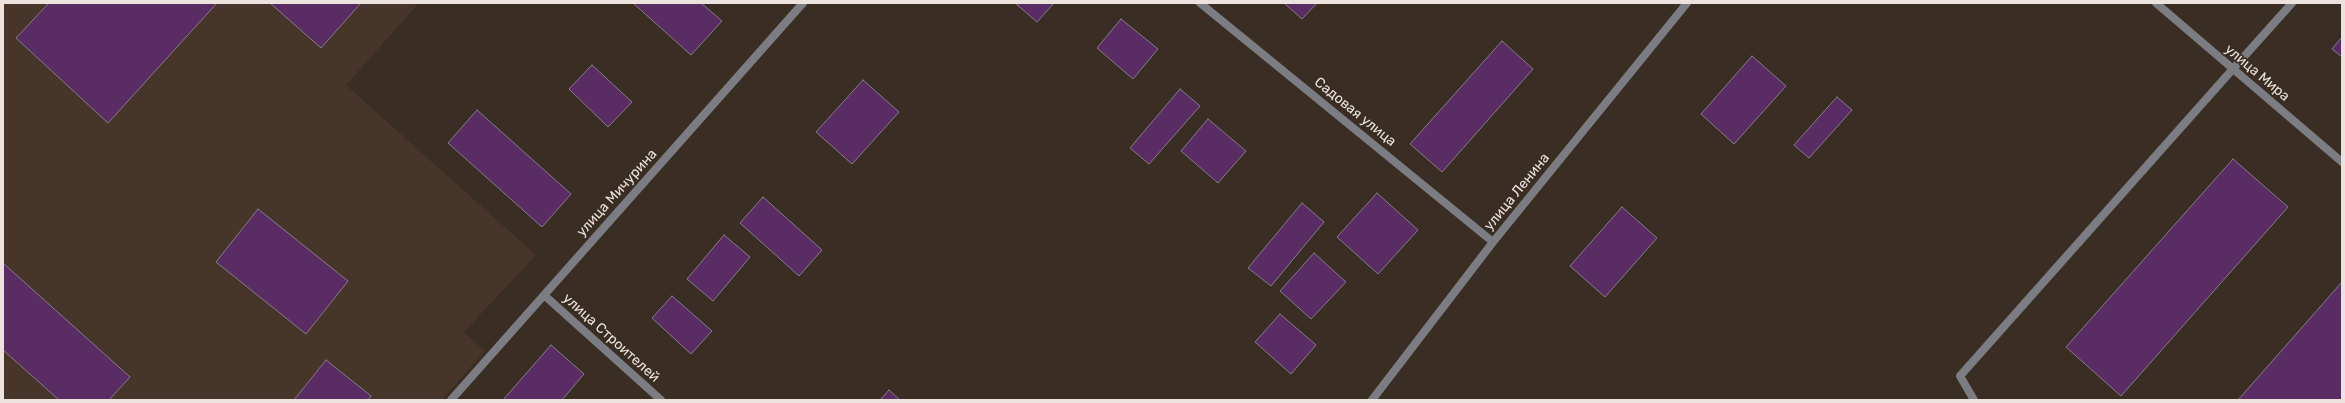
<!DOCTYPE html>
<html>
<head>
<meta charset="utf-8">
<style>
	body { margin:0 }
	#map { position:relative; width:2345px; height:403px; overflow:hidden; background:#392d24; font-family:Rubik,sans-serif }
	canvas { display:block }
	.frame { position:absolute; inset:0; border:4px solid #ece3de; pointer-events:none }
</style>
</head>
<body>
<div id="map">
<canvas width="2345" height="403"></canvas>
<div class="frame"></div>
</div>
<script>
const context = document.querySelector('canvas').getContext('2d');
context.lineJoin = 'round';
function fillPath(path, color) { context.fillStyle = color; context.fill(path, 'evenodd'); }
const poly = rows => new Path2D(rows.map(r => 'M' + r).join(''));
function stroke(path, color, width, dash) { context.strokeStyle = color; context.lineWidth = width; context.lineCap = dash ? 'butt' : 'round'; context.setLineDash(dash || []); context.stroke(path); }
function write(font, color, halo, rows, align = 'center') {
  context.font = font + ' Rubik,sans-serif'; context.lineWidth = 3.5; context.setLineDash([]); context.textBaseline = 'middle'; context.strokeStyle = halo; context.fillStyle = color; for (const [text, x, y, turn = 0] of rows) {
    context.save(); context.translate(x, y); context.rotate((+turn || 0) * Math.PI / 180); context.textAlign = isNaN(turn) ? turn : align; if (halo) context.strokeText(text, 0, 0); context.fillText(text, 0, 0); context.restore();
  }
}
fillPath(poly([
	[3,3,419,3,346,85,536,255,464,332,485,351,442,400,3,400]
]), '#463528');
const building = poly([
	[49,3,217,3,108,123,16,38,49,3],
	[270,3,361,3,321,48,270,3],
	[633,3,701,3,722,21,691,55,633,3],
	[1015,3,1054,3,1037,22,1015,3],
	[1284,3,1317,3,1302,19,1284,3],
	[1121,19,1158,49,1133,79,1097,48,1121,19],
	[2342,37,2342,57,2332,49,2342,37],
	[1502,41,1533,69,1442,172,1410,144,1502,41],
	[1752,56,1786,86,1734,144,1701,114,1752,56],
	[592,65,632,102,608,127,569,89,592,65],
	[863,80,899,112,852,164,816,132,863,80],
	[1180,89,1200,106,1149,164,1130,148,1180,89],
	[1837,97,1852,110,1809,158,1794,145,1837,97],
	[477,110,571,194,542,227,448,143,477,110],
	[1208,119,1246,151,1218,183,1181,151,1208,119],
	[2233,159,2288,207,2121,396,2066,347,2233,159],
	[1377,193,1418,230,1378,274,1337,237,1377,193],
	[763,197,822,250,799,276,740,223,763,197],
	[1302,203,1324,222,1271,286,1248,268,1302,203],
	[1622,207,1657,238,1605,297,1570,266,1622,207],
	[258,209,348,281,306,334,216,262,258,209],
	[724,235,750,257,713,301,687,279,724,235],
	[1314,253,1346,282,1311,319,1280,291,1314,253],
	[3,263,130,377,109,400,59,400,3,350,3,263],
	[2342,282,2342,400,2238,400,2342,282],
	[672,296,712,331,691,354,652,318,672,296],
	[1280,314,1316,345,1291,374,1255,342,1280,314],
	[551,345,584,374,562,400,503,400,551,345],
	[326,360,371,396,368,400,294,400,326,360],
	[889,390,900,400,880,400,889,390]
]);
fillPath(building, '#5a2c64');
stroke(building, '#867c89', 1);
stroke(poly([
	[1974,400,1960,376,2232,70]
]), '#7c7c83', 8);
stroke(poly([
	[1200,3,1493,242],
	[2156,3,2342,162],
	[2232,70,2292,3],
	[544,295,661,400],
	[451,400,803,3],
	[1372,400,1493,242,1687,3]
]), '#7c7c83', 8);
write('14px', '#ece3de', '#392d24', [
	["улица Мира",2257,73,40],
	["Садовая улица",1355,112,39],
	["улица Ленина",1517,192,-51],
	["улица Мичурина",617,193,-48],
	["улица Строителей",611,338,42]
]);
</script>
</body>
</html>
